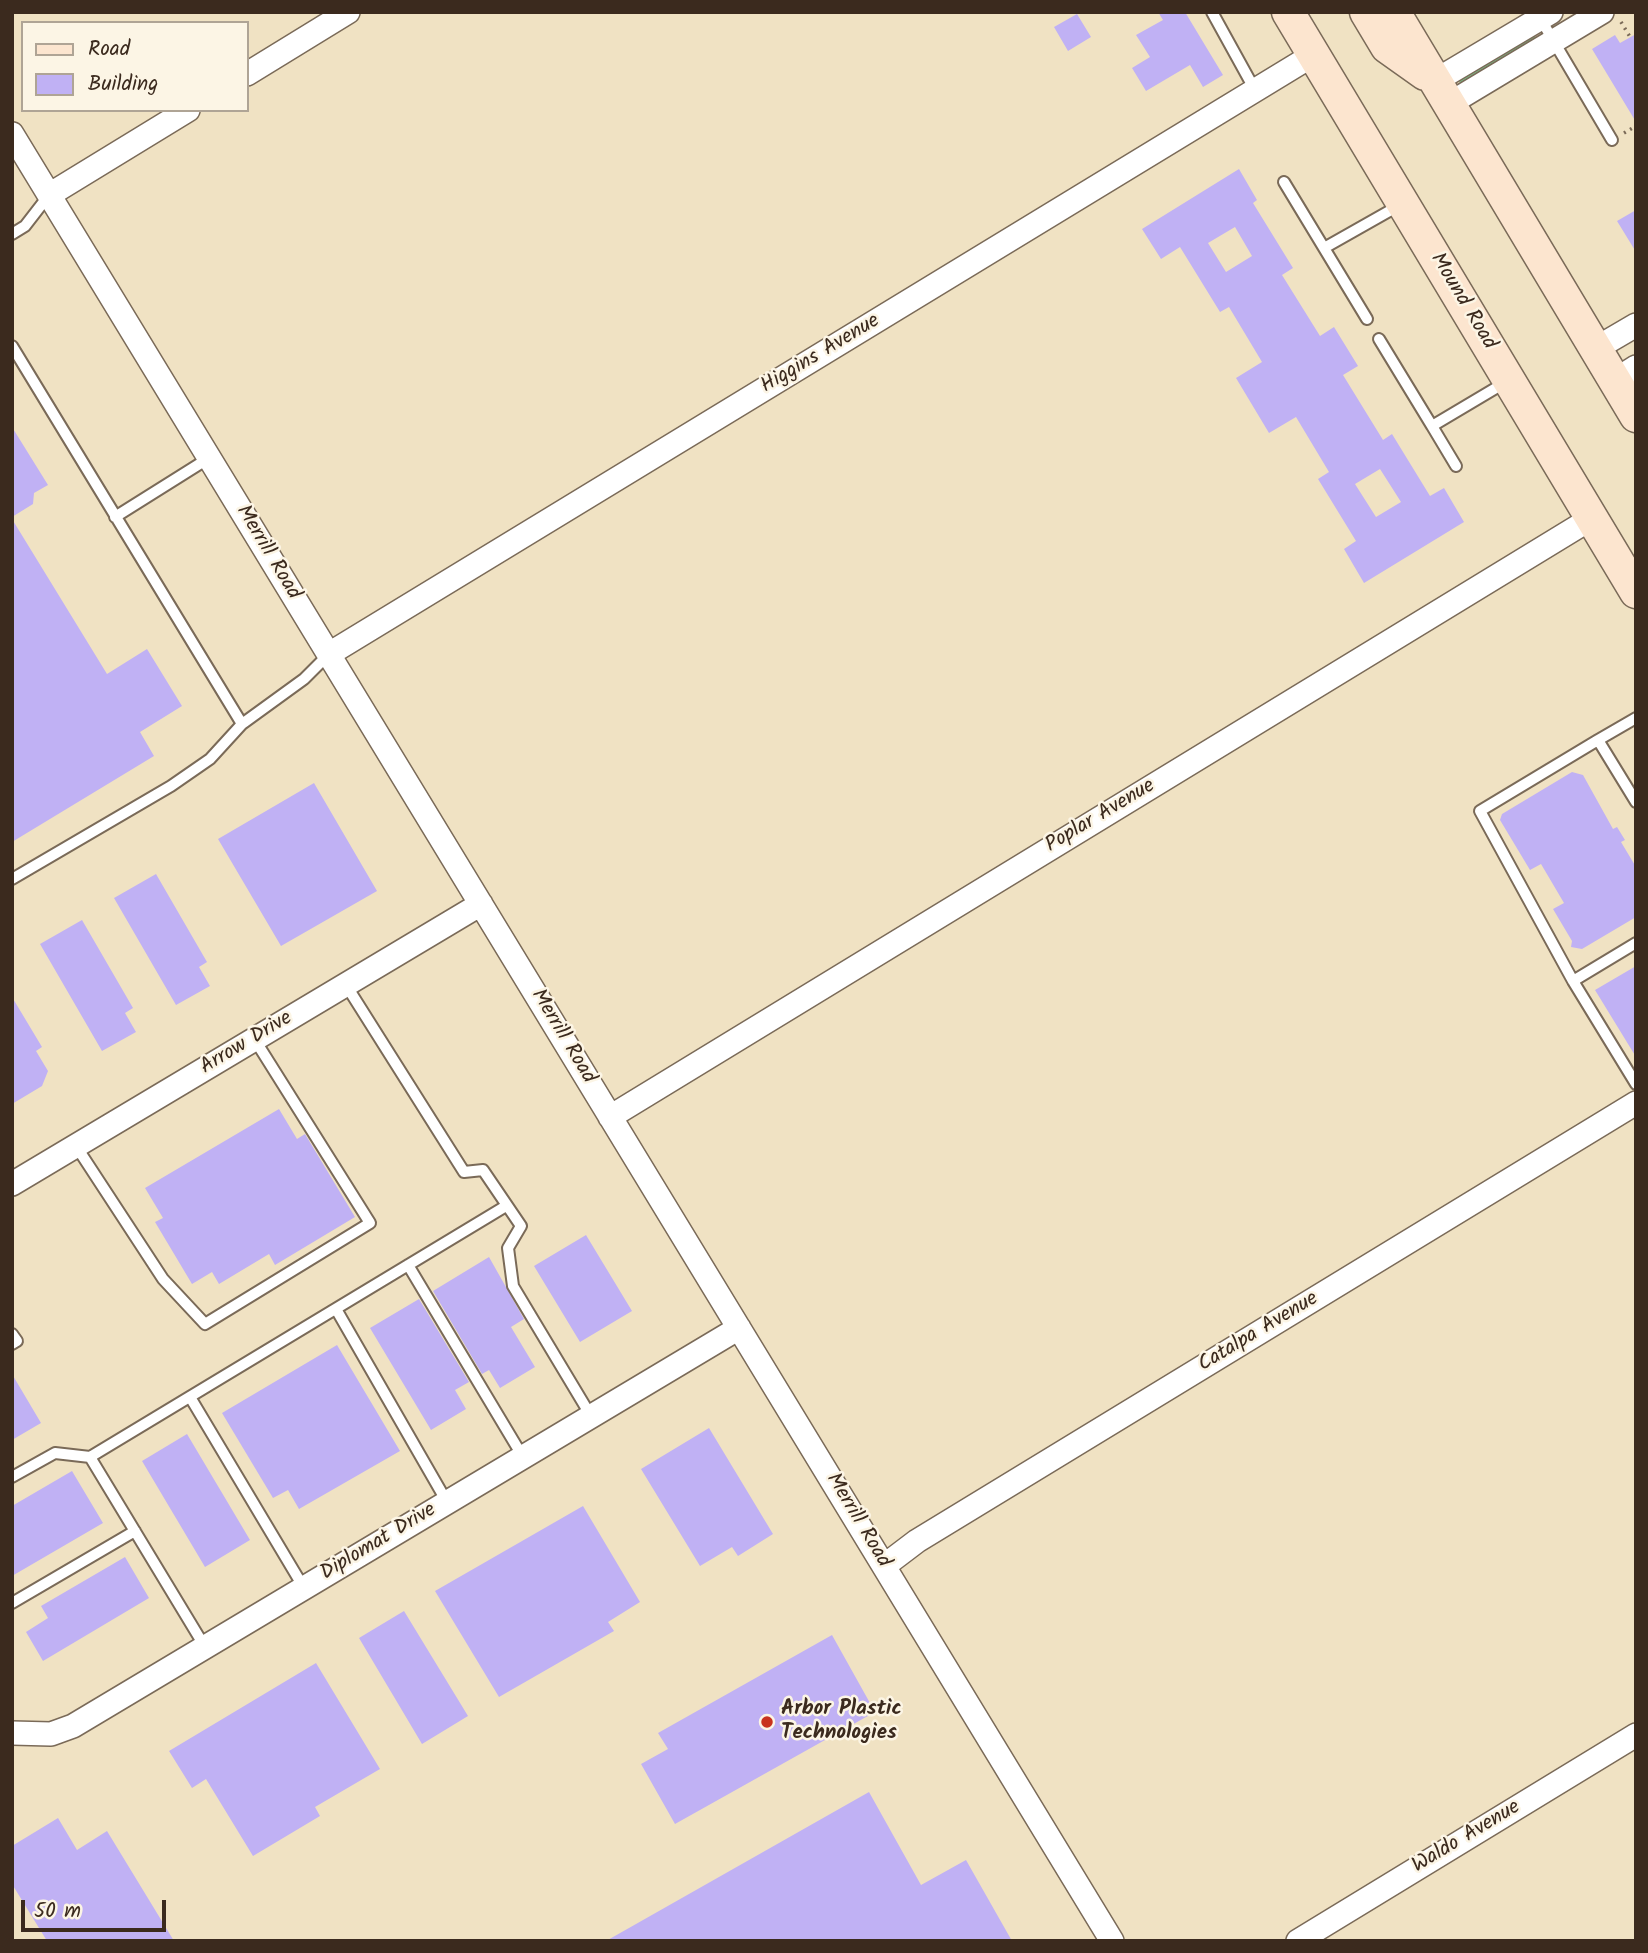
<!DOCTYPE html>
<html>
<head>
<meta charset="utf-8">
<style>
	body { margin:0 }
	#map { position:relative; width:1648px; height:1953px; overflow:hidden; background:#f0e2c3; font-family:Kalam,sans-serif }
	canvas { display:block }
	.frame { position:absolute; inset:0; border:14px solid #3b2a1e; pointer-events:none }
	.legend { position:absolute; left:21px; top:21px; width:228px; height:91px; box-sizing:border-box; background:#fcf5e5; border:2px solid #afa495; margin:0; padding:9px 12px; list-style:none; font-size:21px; color:#3b2a1e }
	.legend li { display:flex; align-items:center; gap:14px; height:35px }
	.legend b { width:35px; border:2px solid #afa495 }
	.scale { position:absolute; left:21px; top:1900px; width:145px; height:32px; box-sizing:border-box; border:4px solid #3b2a1e; border-top:0; padding-left:9px; font-size:21px; line-height:24px; white-space:nowrap; color:#3b2a1e; -webkit-text-stroke:5px #fcf5e5; paint-order:stroke }
</style>
</head>
<body>
<div id="map">
<canvas width="1648" height="1953"></canvas>
<div class="frame"></div>
<ul class="legend">
<li><b style="height:9px;background:#fce5cf"></b>Road</li>
<li><b style="height:19px;background:#c0b1f4"></b>Building</li>
</ul>
<div class="scale">50 m</div>
</div>
<script>
const context = document.querySelector('canvas').getContext('2d');
context.lineJoin = 'round';
function fillPath(path, color) { context.fillStyle = color; context.fill(path, 'evenodd'); }
const poly = rows => new Path2D(rows.map(r => 'M' + r).join(''));
function stroke(path, color, width, dash) { context.strokeStyle = color; context.lineWidth = width; context.lineCap = dash ? 'butt' : 'round'; context.setLineDash(dash || []); context.stroke(path); }
function write(font, color, halo, rows, align = 'center') {
  context.font = font + ' Kalam,sans-serif'; context.lineWidth = 5; context.setLineDash([]); context.textBaseline = 'middle'; context.strokeStyle = halo; context.fillStyle = color; for (const [text, x, y, turn = 0] of rows) {
    context.save(); context.translate(x, y); context.rotate((+turn || 0) * Math.PI / 180); context.textAlign = isNaN(turn) ? turn : align; if (halo) context.strokeText(text, 0, 0); context.fillText(text, 0, 0); context.restore();
  }
}
fillPath(poly([
	[1534,34,1537,40,1462,85,1460,83,1458,79]
]), '#79cd90');
fillPath(poly([
	[1158,12,1185,12,1223,75,1203,87,1190,65,1146,91,1132,68,1150,57,1136,35,1163,20],
	[1077,14,1091,37,1068,51,1054,27],
	[1636,34,1636,122,1592,49,1615,35,1620,43],
	[1239,169,1257,200,1253,203,1293,268,1282,275,1320,336,1334,327,1358,366,1343,375,1383,440,1392,434,1430,496,1444,488,1464,522,1364,583,1344,549,1356,541,1318,479,1329,472,1296,417,1269,433,1236,378,1262,362,1229,307,1220,312,1180,247,1161,259,1142,229],
	[1235,227,1252,256,1226,272,1208,243],
	[1380,469,1401,502,1376,517,1355,484],
	[1636,210,1636,252,1617,221],
	[12,427,48,485,34,493,33,504,12,517],
	[12,519,107,674,147,649,182,706,140,732,154,756,12,842],
	[1572,772,1583,775,1613,829,1617,827,1625,840,1621,842,1636,867,1636,917,1582,949,1571,947,1572,941,1553,909,1564,903,1541,864,1530,870,1500,820,1502,814],
	[314,783,377,891,281,946,218,839],
	[156,874,207,962,199,967,210,986,176,1005,114,898],
	[82,920,133,1008,125,1013,136,1032,102,1051,40,944],
	[1636,966,1636,1057,1595,990],
	[12,997,42,1047,36,1051,48,1071,42,1086,12,1104],
	[279,1109,297,1139,305,1134,355,1217,275,1265,269,1254,219,1284,212,1272,192,1284,155,1222,163,1218,145,1188],
	[586,1235,632,1311,580,1342,534,1266],
	[489,1257,524,1319,511,1327,535,1367,500,1388,489,1370,482,1374,433,1291],
	[419,1299,469,1382,455,1390,466,1409,431,1430,370,1328],
	[337,1345,400,1451,299,1509,288,1490,273,1498,222,1413],
	[12,1374,41,1423,12,1440],
	[709,1428,773,1534,738,1556,732,1547,700,1566,641,1469],
	[187,1434,250,1540,205,1567,142,1461],
	[72,1471,103,1523,12,1576,12,1506],
	[583,1506,640,1602,608,1622,614,1631,499,1697,435,1591],
	[125,1557,149,1598,43,1661,26,1632,48,1618,41,1606],
	[404,1611,468,1716,422,1744,359,1638],
	[832,1635,875,1712,675,1824,641,1764,668,1749,658,1733],
	[316,1663,380,1769,315,1807,320,1816,253,1856,206,1779,192,1788,169,1751],
	[869,1792,921,1885,966,1860,1012,1941,606,1941],
	[58,1818,77,1850,107,1831,174,1941,47,1941,12,1884,12,1846]
]), '#c0b1f4');
const service = poly([
	[1212,12,1255,90],
	[1540,18,1612,140],
	[1284,182,1367,319],
	[12,234,25,226,49,195],
	[1324,248,1400,205],
	[1379,339,1432,426,1506,382],
	[12,346,242,724],
	[1432,426,1456,466],
	[115,517,209,458],
	[1636,718,1598,740,1636,802],
	[12,879,171,786,210,759,242,724,304,679,329,654],
	[1636,943,1573,981,1636,1084],
	[1573,981,1480,811,1598,740],
	[346,985,464,1172,483,1170,521,1226,508,1248,513,1286,591,1416],
	[76,1146,163,1279,205,1324,370,1223,255,1040],
	[408,1265,523,1457],
	[336,1309,447,1502],
	[12,1334,17,1341,12,1344],
	[190,1397,304,1588],
	[90,1457,205,1647],
	[12,1477,55,1453,90,1457,506,1206],
	[12,1603,135,1531]
]);
const minor = poly([
	[247,74,348,12],
	[1435,81,1551,12],
	[1449,104,1602,12],
	[12,134,1112,1941],
	[49,195,188,110],
	[1595,349,1636,325],
	[1614,381,1636,367],
	[329,654,1313,55],
	[610,1117,1592,518],
	[12,1184,481,904],
	[884,1566,917,1541,1636,1103],
	[12,1733,51,1734,73,1726,739,1328],
	[1298,1941,1636,1735]
]);
const secondary = poly([
	[1288,12,1636,592],
	[1366,12,1387,47,1425,74],
	[1394,12,1636,416]
]);
stroke(service, '#7a6a58', 14);
stroke(minor, '#7a6a58', 26);
stroke(secondary, '#7a6a58', 35);
stroke(poly([
	[1621,22,1630,37],
	[1624,133,1636,126]
]), '#7a6a58', 3.5, [2, 5]);
stroke(service, '#fff', 10);
stroke(minor, '#fff', 23);
stroke(secondary, '#fce5cf', 32);
for (const [x, y, r, color] of [
	[767,1722,7,"#c8321e"]
]) { const dot = new Path2D(); dot.arc(x, y, r, 0, 2 * Math.PI); context.fillStyle = color; context.fill(dot); stroke(dot, '#fcf5e5', 2.5); }
write('21px', '#3b2a1e', '#fcf5e5', [
	["Mound Road",1462,302,59],
	["Higgins Avenue",821,355,-31],
	["Merrill Road",267,553,59],
	["Poplar Avenue",1101,817,-31],
	["Merrill Road",562,1037,59],
	["Arrow Drive",247,1044,-31],
	["Catalpa Avenue",1259,1333,-31],
	["Merrill Road",857,1521,59],
	["Diplomat Drive",379,1543,-31],
	["Waldo Avenue",1467,1838,-31]
]);
write('bold 21px', '#3b2a1e', '#fcf5e5', [
	["Arbor Plastic",781,1710],
	["Technologies",781,1734]
], 'left');
</script>
</body>
</html>
